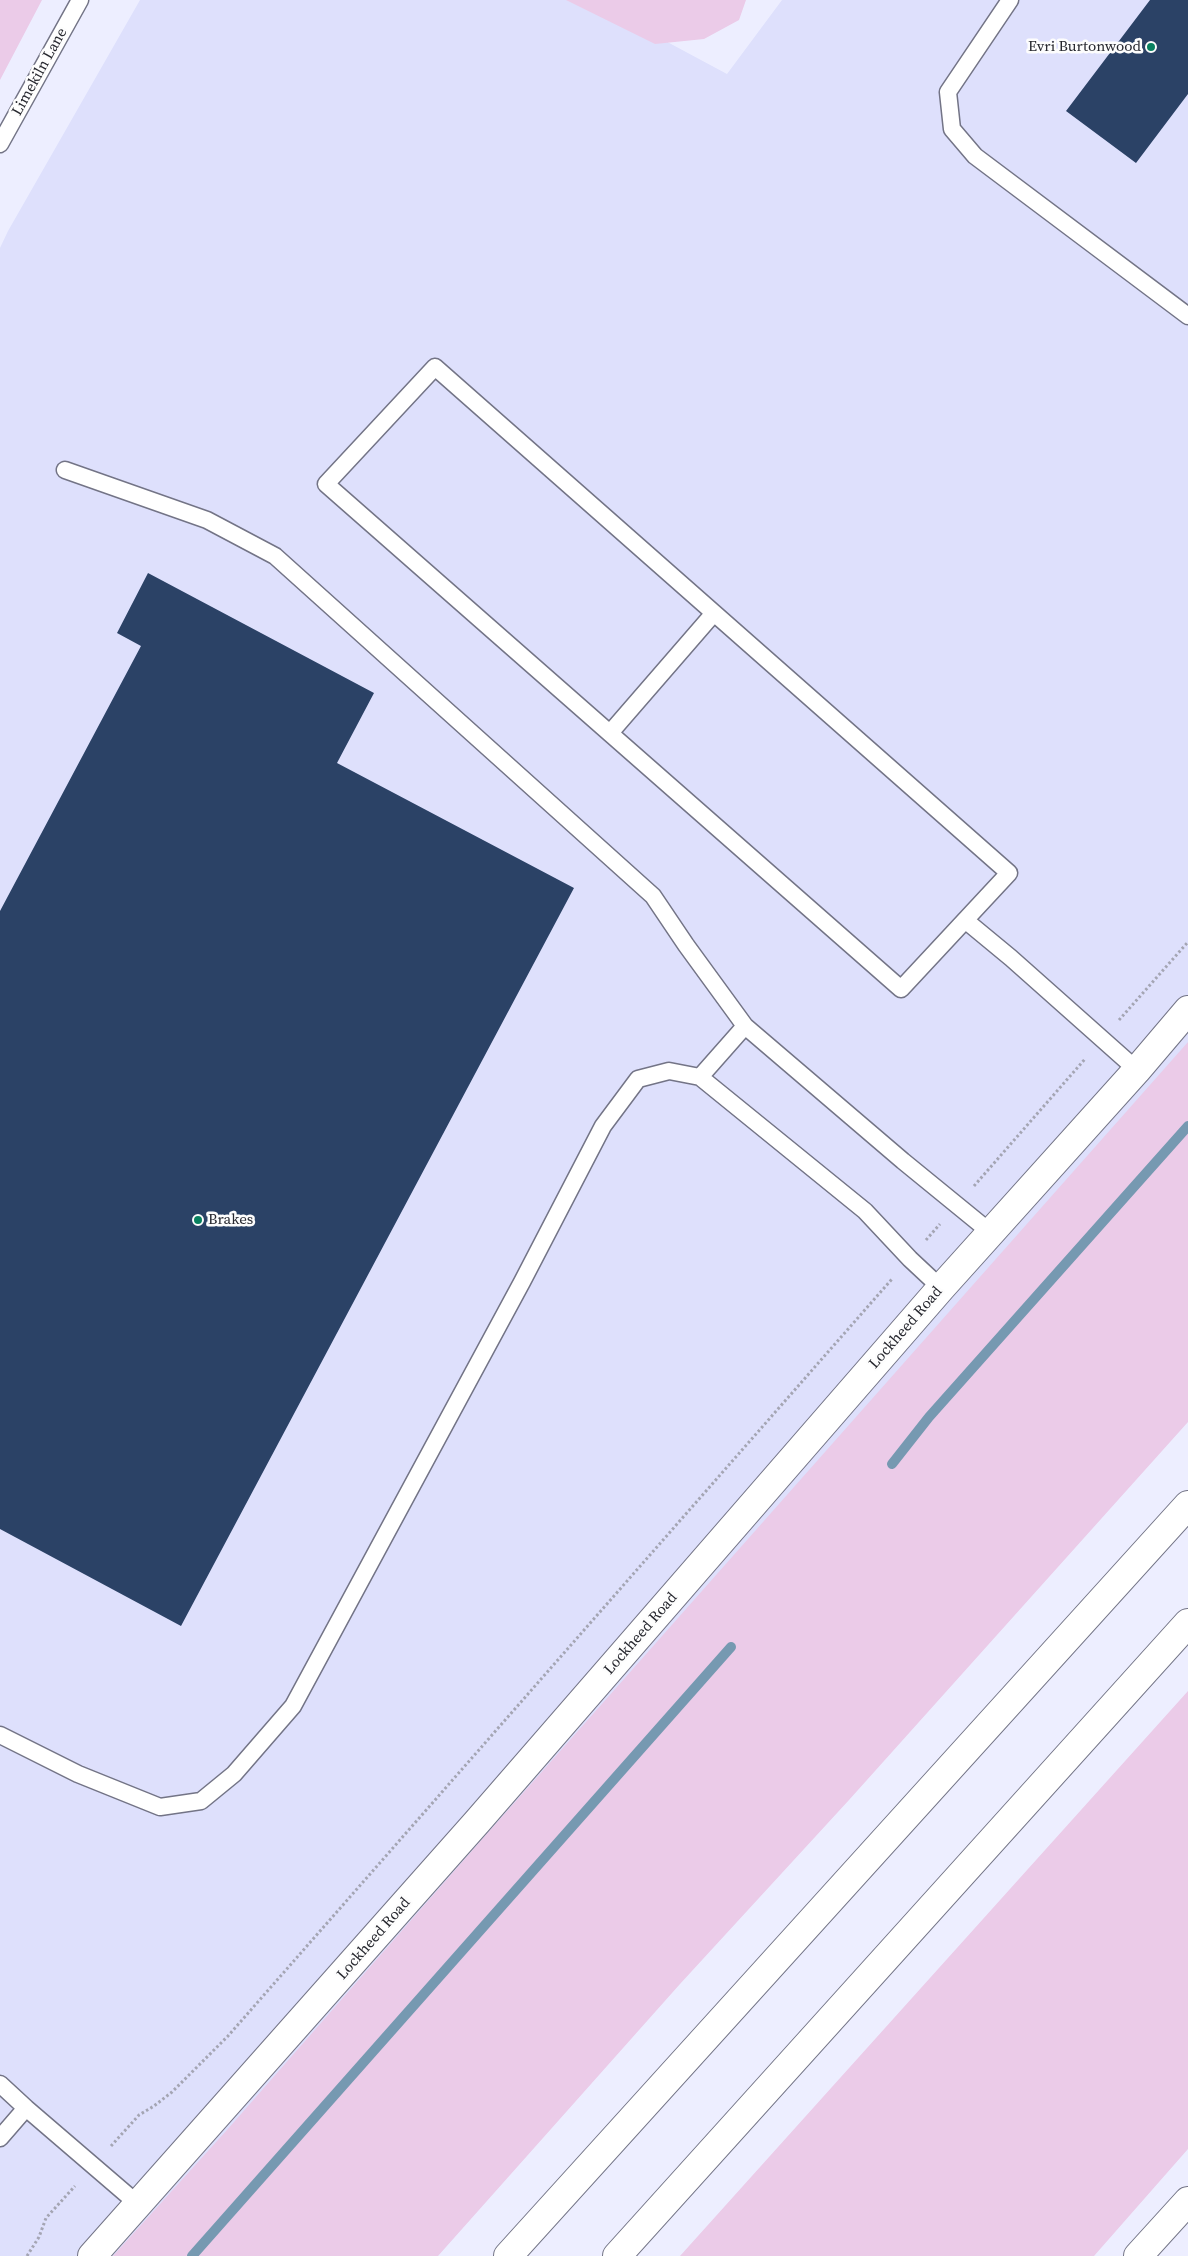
<!DOCTYPE html>
<html>
<head>
<meta charset="utf-8">
<style>
	body { margin:0 }
	canvas { display:block; background:#edeeff }
</style>
</head>
<body>
<canvas width="1188" height="2256"></canvas>
<script>
const context = document.querySelector('canvas').getContext('2d');
context.lineJoin = 'round';
function fillPath(path, color) { context.fillStyle = color; context.fill(path, 'evenodd'); }
const poly = rows => new Path2D(rows.map(r => 'M' + r).join(''));
function stroke(path, color, width, dash) { context.strokeStyle = color; context.lineWidth = width; context.lineCap = dash ? 'butt' : 'round'; context.setLineDash(dash || []); context.stroke(path); }
function write(font, color, halo, rows, align = 'center') {
  context.font = font + ' "Source Serif 4",serif'; context.lineWidth = 5; context.setLineDash([]); context.textBaseline = 'middle'; context.strokeStyle = halo; context.fillStyle = color; for (const [text, x, y, turn = 0] of rows) {
    context.save(); context.translate(x, y); context.rotate((+turn || 0) * Math.PI / 180); context.textAlign = isNaN(turn) ? turn : align; if (halo) context.strokeText(text, 0, 0); context.fillText(text, 0, 0); context.restore();
  }
}
fillPath(poly([
	[140,0,589,0,727,74,782,0,1188,0,1188,1288,335,2256,0,2256,0,248,8,231]
]), '#dee0fc');
fillPath(poly([
	[0,0,42,0,0,80],
	[566,0,746,0,739,20,704,39,655,44],
	[1188,1042,1188,1422,849,1800,680,1984,438,2256,113,2256,227,2130,485,1836],
	[1188,1691,1188,2149,1094,2256,680,2256]
]), '#ebcbe8');
stroke(poly([
	[892,1464,929,1417,1188,1126],
	[192,2256,731,1647]
]), '#7699b1', 10);
fillPath(poly([
	[1150,0,1188,0,1188,94,1136,163,1066,111],
	[148,573,374,693,337,763,574,888,181,1626,0,1529,0,911,141,646,117,633]
]), '#2b4266');
const service = poly([
	[1010,0,948,92,952,129,975,156,1188,316],
	[0,144,80,0],
	[435,367,1009,873,901,989,326,484,435,367],
	[65,470,207,520,275,556,653,896,686,945,745,1026,903,1161,990,1232],
	[610,733,714,613],
	[965,920,1011,958,1137,1070],
	[700,1077,745,1026],
	[0,1735,78,1774,160,1807,201,1801,234,1774,293,1706,522,1282,603,1126,638,1079,669,1071,700,1077,865,1211,910,1259,941,1288],
	[0,2084,26,2108],
	[0,2138,26,2108,139,2205]
]);
const minor = poly([
	[92,2256,477,1822,941,1288,1137,1070,1188,1010]
]);
const primary = poly([
	[1138,2256,1188,2201]
]);
const motorway = poly([
	[508,2256,1188,1505],
	[617,2256,1188,1623]
]);
stroke(service, '#737486', 19);
stroke(minor, '#737486', 30);
stroke(primary, '#737486', 30);
stroke(motorway, '#737486', 30);
stroke(poly([
	[1119,1020,1188,942],
	[974,1186,1085,1059],
	[926,1240,940,1224],
	[111,2146,139,2115,154,2106,172,2092,228,2036,892,1279],
	[27,2256,39,2237,46,2218,75,2186]
]), '#a4a5b3', 3, [2.5, 2.5]);
stroke(service, '#fff', 16);
stroke(minor, '#fff', 28);
stroke(primary, '#fff', 28);
stroke(motorway, '#fff', 28);
for (const [x, y, r, color] of [
	[1151,47,5,"#09805f"],
	[198,1220,5,"#09805f"]
]) { const dot = new Path2D(); dot.arc(x, y, r, 0, 2 * Math.PI); context.fillStyle = color; context.fill(dot); stroke(dot, '#fdfdfd', 2); }
write('15px', '#27282f', '#fdfdfd', [
	["Evri Burtonwood",1141,47],
	["Brakes",208,1220,"left"]
], 'right');
write('15px', '#27282f', '#fdfdfd', [
	["Limekiln Lane",40,72,-61],
	["Lockheed Road",906,1328,-49],
	["Lockheed Road",641,1634,-49],
	["Lockheed Road",374,1939,-49]
]);
</script>
</body>
</html>
